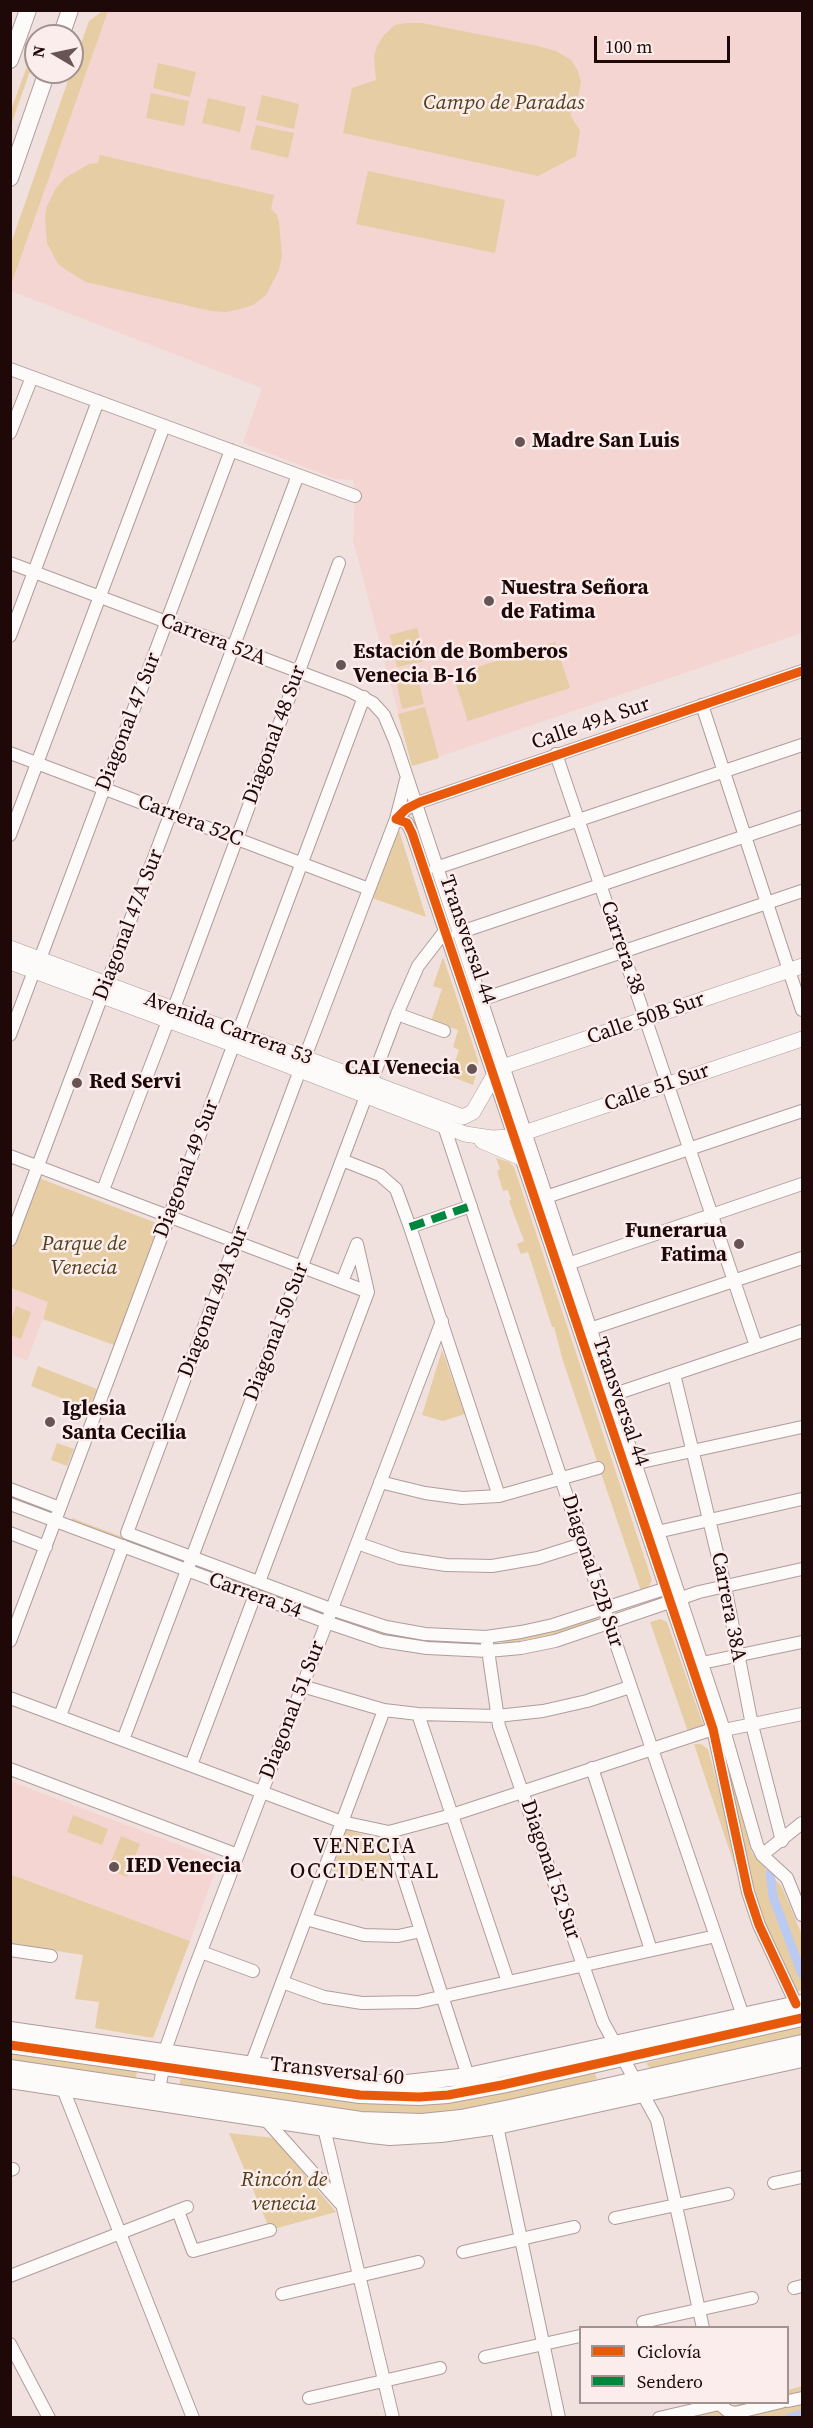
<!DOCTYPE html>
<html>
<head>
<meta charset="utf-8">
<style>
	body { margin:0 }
	#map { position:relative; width:813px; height:2428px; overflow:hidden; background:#f0e1df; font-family:"Source Serif 4",serif }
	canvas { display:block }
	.frame { position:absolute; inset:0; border:12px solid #1e0908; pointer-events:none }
	.legend { position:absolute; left:579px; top:2326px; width:210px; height:78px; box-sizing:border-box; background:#faedeb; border:2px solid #a29290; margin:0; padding:8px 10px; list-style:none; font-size:18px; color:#1e0908 }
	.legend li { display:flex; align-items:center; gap:12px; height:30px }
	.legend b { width:30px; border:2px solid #a29290 }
	.north { position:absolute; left:24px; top:24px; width:60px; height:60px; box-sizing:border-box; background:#faedeb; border:2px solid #a29290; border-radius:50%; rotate:279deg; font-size:16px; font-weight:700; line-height:24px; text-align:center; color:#1e0908 }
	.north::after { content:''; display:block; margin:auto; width:21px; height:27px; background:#685553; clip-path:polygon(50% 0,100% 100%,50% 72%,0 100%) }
	.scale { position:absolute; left:594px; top:36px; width:136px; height:27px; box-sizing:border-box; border:3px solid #1e0908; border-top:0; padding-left:8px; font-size:18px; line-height:21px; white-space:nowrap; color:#1e0908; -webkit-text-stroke:4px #faedeb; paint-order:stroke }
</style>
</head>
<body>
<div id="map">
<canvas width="813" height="2428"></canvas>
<div class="frame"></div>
<ul class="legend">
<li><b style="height:8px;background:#e8590c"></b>Ciclovía</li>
<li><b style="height:8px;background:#00873e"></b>Sendero</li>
</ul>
<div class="north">N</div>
<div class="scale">100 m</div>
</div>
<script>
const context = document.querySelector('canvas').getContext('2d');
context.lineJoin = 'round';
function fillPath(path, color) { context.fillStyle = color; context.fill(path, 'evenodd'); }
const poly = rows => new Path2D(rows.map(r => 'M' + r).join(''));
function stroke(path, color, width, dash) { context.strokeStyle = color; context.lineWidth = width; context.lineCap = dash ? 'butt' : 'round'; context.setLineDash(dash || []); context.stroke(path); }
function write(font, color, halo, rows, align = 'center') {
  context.font = font + ' "Source Serif 4",serif'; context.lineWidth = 5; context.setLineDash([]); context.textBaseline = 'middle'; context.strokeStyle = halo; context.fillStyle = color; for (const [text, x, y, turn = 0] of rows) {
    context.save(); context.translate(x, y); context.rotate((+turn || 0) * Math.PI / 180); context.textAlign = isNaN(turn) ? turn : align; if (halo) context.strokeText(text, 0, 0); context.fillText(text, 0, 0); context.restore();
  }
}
fillPath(poly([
	[108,11,802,11,802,633,412,766,353,540,355,496,353,480,336,479,243,443,262,388,11,291,11,285],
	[10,1288,49,1302,27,1361,11,1354],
	[10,1781,219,1860,190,1941,11,1874]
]), '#f4d5d2');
fillPath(poly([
	[104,10,108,11,11,285,11,243,89,21],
	[407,23,422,23,538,46,556,51,571,60,578,71,581,82,577,103,570,115,580,131,576,156,538,176,343,133,352,88,376,80,374,57,377,46,384,35,395,25],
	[36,42,36,54,11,125,11,110],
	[158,63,196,72,190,97,153,88],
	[151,93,189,101,184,126,146,118],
	[262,95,299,104,294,129,256,120],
	[208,98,246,107,240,132,202,123],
	[256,125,294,133,288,158,250,149],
	[100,155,274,195,271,209,277,215,279,223,282,255,279,270,266,295,253,305,240,309,226,312,211,311,86,282,66,270,58,264,47,243,45,217,47,206,56,188,65,178,89,164,98,163],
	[368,171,505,200,495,253,356,224],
	[417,628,425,661,397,667,390,635],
	[555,642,570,688,468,721,453,675],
	[416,669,424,704,402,709,395,674],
	[425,707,439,758,412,766,398,714],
	[398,827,426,917,372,898],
	[443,957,478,1060,478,1067,473,1085,450,1076,459,1050,453,1047,458,1030,431,1021,442,989,433,986],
	[496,1158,509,1162,514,1167,652,1580,648,1588,641,1591,563,1361,554,1327,552,1327,528,1252,521,1254,517,1244,524,1241,509,1201,511,1200,508,1190,503,1191,497,1171,500,1169],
	[39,1178,159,1224,114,1345,43,1319,48,1302,11,1288,10,1255],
	[16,1306,31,1312,21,1339,11,1335,11,1321],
	[442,1350,465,1414,443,1421,422,1415],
	[38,1366,97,1389,89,1409,31,1386],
	[57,1443,74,1449,67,1466,51,1460],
	[72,1518,180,1559,179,1562,71,1521],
	[597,1618,598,1620,552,1635,503,1644,502,1642,551,1632],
	[661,1619,667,1622,704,1727,688,1732,650,1622],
	[348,1621,392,1634,467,1642,467,1645,391,1637,347,1624],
	[694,1744,701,1744,708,1749,722,1801,736,1870],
	[730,1781,733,1781,752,1853,782,1887,802,1935,802,1990,796,1992,763,1922,754,1897],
	[73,1815,108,1829,102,1845,67,1832],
	[346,1829,385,1842,394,1873,363,1881,332,1871],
	[121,1836,140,1844,127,1877,108,1869],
	[10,1874,190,1941,153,2038,95,2028,99,2002,75,1999,83,1955,11,1944],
	[802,2023,802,2038,652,2071,646,2063],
	[10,2049,137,2069,136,2082,11,2063],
	[594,2069,597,2079,533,2097,470,2111,398,2118,179,2088,181,2076,355,2101],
	[229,2133,274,2138,336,2212,270,2230],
	[802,2386,802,2417,680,2418,744,2403,788,2402,788,2390]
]), '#e7cda4');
stroke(poly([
	[770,1873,773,1897,802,1974],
	[789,2418,802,2414]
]), '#bbcaf3', 9);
const minor = poly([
	[10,369,355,496],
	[10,433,32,377],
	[10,563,350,691,373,703,384,715,395,741,724,1730,757,1845,762,1855,787,1878,802,1915],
	[10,636,98,401],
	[702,705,802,1010],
	[10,753,369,889],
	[556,754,756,1346],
	[10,835,164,426],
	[436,868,802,745],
	[458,933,802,817],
	[40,959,231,450],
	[480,1000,802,891],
	[174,1008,339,563],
	[397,1014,444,1031],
	[10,1035,34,971],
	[305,1057,396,819,406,780],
	[300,1070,127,1533,331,1609,386,1627,425,1634,486,1637,521,1632,553,1625,664,1589,672,1589],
	[444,1126,609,1623,743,2016],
	[10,1156,368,1292],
	[342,1160,380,1175,396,1189,410,1227,499,1496],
	[103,1190,168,1021],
	[546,1197,802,1111],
	[410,1227,471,1206],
	[10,1240,298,475],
	[568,1264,802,1184],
	[342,1282,357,1244],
	[590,1329,802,1258],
	[674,1374,725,1586,752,1725,782,1841],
	[612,1395,802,1331],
	[628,1465,802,1427],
	[380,1482,425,1493,462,1498,499,1496,598,1468],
	[10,1489,60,1508],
	[10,1504,326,1622,382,1641,427,1648,488,1651,521,1648,555,1641,699,1592,802,1569],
	[657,1532,802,1499],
	[10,1533,46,1547],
	[357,1543,400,1558,446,1565,492,1566,538,1558,582,1544],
	[259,1582,368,1292,357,1244],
	[10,1641,364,697],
	[487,1643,499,1726,603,2022,657,2120,703,2328],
	[702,1663,802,1642],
	[302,1686,384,1710,418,1714,497,1716,543,1711,587,1701,630,1687],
	[10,1698,342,1822,389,1832,452,1815,713,1729],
	[418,1714,508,1982],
	[60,1716,123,1546],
	[724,1730,802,1714],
	[123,1740,397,1014,418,966,445,931],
	[191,1765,255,1595],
	[592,1768,651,1950],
	[10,1769,238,1855],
	[389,1832,468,2076],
	[762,1855,802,1823],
	[306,1919,364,1935,398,1936,421,1931],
	[10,1950,51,1956],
	[201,1952,253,1971],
	[282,1982,324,1997,362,2003,418,2002,716,1936],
	[796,2004,759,1925,748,1892,713,1729,412,833,407,823,396,819,406,809,420,802,802,671],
	[251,2065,384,1710],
	[63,2089,193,2418],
	[158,2096,167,2045,190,1980,442,1321],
	[265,2119,340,2203],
	[497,2126,559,2418],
	[324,2128,393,2418],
	[10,2170,13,2169],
	[774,2183,802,2177],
	[178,2211,193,2251,270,2230],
	[615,2218,728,2194],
	[463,2252,574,2227],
	[10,2276,187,2207],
	[794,2288,802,2286],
	[282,2294,418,2262],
	[643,2322,752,2298],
	[10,2344,49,2418],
	[485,2357,580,2336],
	[309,2398,440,2368],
	[788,2401,802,2398],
	[719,2404,728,2411,735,2413,781,2402],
	[659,2418,719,2404]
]);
const major = poly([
	[10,948,463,1117,473,1112,496,1072,502,1067,802,966],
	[10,962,235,1045,465,1134,492,1138,512,1137,802,1039],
	[482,1141,519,1157]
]);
const highway = poly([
	[61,36,70,10],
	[10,60,28,10],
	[10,178,47,72],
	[10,2030,378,2083,407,2083,468,2076,802,2003],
	[10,2045,360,2095,419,2097,448,2095,502,2085,802,2018],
	[10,2068,361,2120,422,2122,461,2118,510,2108,802,2043],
	[10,2080,371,2135,390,2137,441,2134,497,2126,802,2059]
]);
stroke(minor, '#af9d9b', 14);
stroke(major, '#af9d9b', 16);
stroke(highway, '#af9d9b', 18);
stroke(minor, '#fdfafa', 12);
stroke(major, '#fdfafa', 15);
stroke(highway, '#fdfafa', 16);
stroke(poly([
	[410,1227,471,1206]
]), '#00873e', 8, [15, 8]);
stroke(poly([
	[796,2004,759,1925,748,1892,713,1729,412,833,407,823,396,819,406,809,420,802,802,671],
	[10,2045,360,2095,419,2097,448,2095,502,2085,802,2018]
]), '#e8590c', 9);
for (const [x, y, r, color] of [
	[520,442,6,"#685553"],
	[489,601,6,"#685553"],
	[341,665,6,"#685553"],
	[472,1069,6,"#685553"],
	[77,1083,6,"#685553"],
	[739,1244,6,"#685553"],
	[50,1422,6,"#685553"],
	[114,1867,6,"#685553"]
]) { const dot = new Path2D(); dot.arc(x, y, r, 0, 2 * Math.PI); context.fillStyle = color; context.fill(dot); stroke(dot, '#faedeb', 2); }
write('italic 21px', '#503f1b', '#faedeb', [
	["Campo de Paradas",504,104],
	["Parque de",84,1245],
	["Venecia",84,1269],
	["Rincón de",284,2181],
	["venecia",284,2205]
]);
write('bold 21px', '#1e0908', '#faedeb', [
	["Madre San Luis",532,442],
	["Nuestra Señora",501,589],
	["de Fatima",501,613],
	["Estación de Bomberos",353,653],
	["Venecia B-16",353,677],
	["CAI Venecia",460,1069,"right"],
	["Red Servi",89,1083],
	["Funerarua",727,1232,"right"],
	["Fatima",727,1256,"right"],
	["Iglesia",62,1410],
	["Santa Cecilia",62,1434],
	["IED Venecia",126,1867]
], 'left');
write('21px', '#1e0908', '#faedeb', [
	["Carrera 52A",213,640,21],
	["Diagonal 47 Sur",129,722,-69],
	["Calle 49A Sur",591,724,-19],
	["Diagonal 48 Sur",275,735,-70],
	["Carrera 52C",190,821,21],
	["Diagonal 47A Sur",129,925,-69],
	["Transversal 44",467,940,71],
	["Carrera 38",622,948,71],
	["Calle 50B Sur",646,1019,-19],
	["Avenida Carrera 53",228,1029,20],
	["Calle 51 Sur",657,1088,-19],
	["Diagonal 49 Sur",187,1169,-69],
	["Diagonal 49A Sur",214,1302,-69],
	["Diagonal 50 Sur",277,1332,-69],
	["Transversal 44",620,1402,71],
	["Diagonal 52B Sur",592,1571,72],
	["Carrera 54",255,1596,20],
	["Carrera 38A",728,1607,79],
	["Diagonal 51 Sur",293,1710,-69],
	["Diagonal 52 Sur",550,1870,71],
	["Transversal 60",337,2072,6]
]);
context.letterSpacing = '1.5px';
write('22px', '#1e0908', '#faedeb', [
	["VENECIA",365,1847],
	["OCCIDENTAL",365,1872]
]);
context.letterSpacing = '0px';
</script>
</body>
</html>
